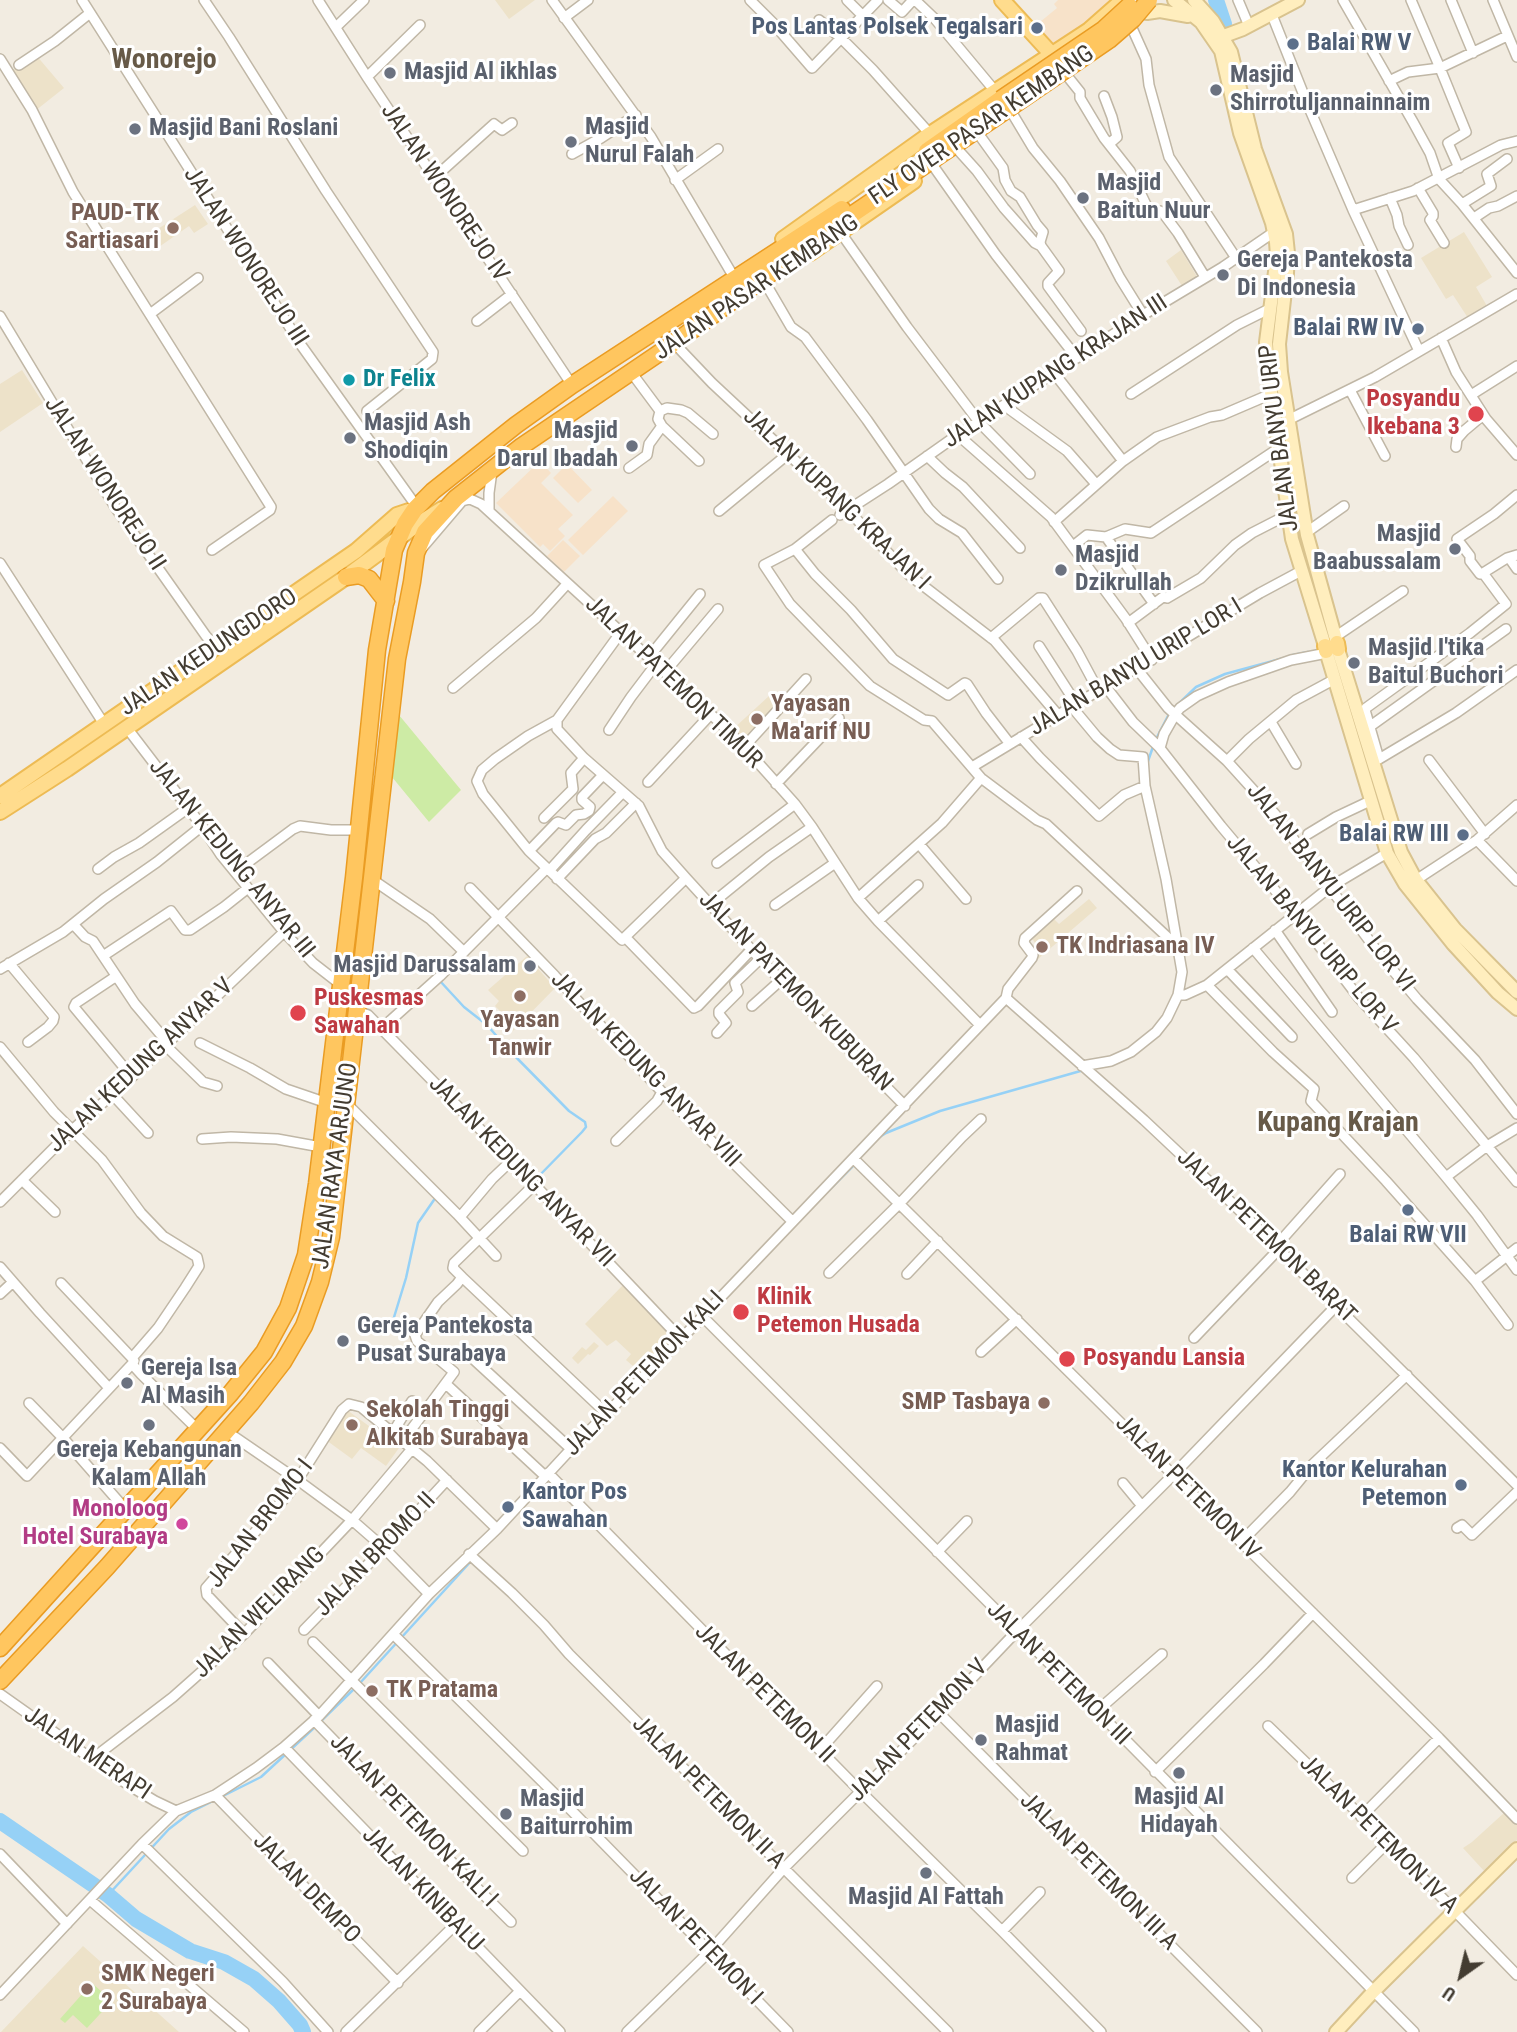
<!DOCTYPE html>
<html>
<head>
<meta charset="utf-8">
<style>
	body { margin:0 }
	#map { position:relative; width:1517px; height:2032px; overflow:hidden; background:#f2ece1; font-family:"Roboto Condensed",sans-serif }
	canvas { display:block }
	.north { position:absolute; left:1426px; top:1941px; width:70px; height:70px; -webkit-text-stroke:5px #fff; paint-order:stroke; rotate:214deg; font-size:19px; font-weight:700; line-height:28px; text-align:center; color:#433c31 }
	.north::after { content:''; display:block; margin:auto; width:24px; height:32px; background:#433c31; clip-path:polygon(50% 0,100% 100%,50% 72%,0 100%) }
</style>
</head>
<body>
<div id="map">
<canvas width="1517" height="2032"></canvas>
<div class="north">U</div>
</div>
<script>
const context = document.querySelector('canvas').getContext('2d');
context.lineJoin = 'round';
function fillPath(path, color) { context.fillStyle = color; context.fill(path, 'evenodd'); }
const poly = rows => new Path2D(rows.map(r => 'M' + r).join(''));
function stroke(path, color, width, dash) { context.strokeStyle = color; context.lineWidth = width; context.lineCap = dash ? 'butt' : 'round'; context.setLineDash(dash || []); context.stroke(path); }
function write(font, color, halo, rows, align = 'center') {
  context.font = font + ' "Roboto Condensed",sans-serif'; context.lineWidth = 6; context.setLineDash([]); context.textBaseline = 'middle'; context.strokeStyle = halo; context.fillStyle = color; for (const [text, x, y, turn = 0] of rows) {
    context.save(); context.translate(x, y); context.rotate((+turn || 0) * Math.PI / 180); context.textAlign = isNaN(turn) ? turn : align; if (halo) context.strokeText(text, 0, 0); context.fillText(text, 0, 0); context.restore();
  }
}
fillPath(poly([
	[1058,0,1117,0,1061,44,1051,43,1039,36,1046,29,1040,22,1057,8,1054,4],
	[540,461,551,473,541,483,573,515,558,529,565,536,550,551,543,544,540,547,496,503],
	[567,464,592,490,578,503,553,478],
	[613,496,628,511,583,555,568,540],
	[563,540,580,556,564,572,547,556]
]), '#f7e2c9');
fillPath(poly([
	[495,0,535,0,509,19],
	[36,55,64,88,35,111,9,72],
	[195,205,208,224,194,233,189,226,156,249,147,236],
	[1464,232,1492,277,1476,287,1487,306,1468,318,1453,295,1446,299,1421,258],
	[1181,250,1199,280,1184,289,1166,261],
	[22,370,43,403,0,432,0,384],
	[769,696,780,708,745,742,733,729],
	[1089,899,1097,908,1038,959,1030,949,1036,944,1029,935,1051,916,1059,924],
	[527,956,555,988,510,1034,499,1022,505,1016,495,1006,499,1001,488,990],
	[624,1284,676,1337,640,1372,626,1360,631,1354,616,1340,607,1346,585,1324],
	[594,1342,599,1346,590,1355,588,1354,578,1364,572,1358,582,1347,586,1350],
	[347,1410,399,1448,386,1466,361,1448,352,1459,326,1440],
	[1505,1812,1517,1824,1517,1840,1485,1872,1463,1848,1472,1842],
	[83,1946,179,2032,1,2032]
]), '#ede2c9');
fillPath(poly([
	[399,715,461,790,429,822,392,777],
	[92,1983,112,2001,87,2028,73,2015,65,2023,60,2019]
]), '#cdeba5');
stroke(poly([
	[1293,655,1308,652],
	[1147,764,1155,741,1170,712,1196,687,1225,674,1284,658],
	[440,981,464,1007,487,1025,508,1049,569,1111,585,1122,586,1127,582,1132,534,1181],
	[878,1138,886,1133,940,1111,1084,1070],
	[828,1191,855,1164],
	[391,1327,406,1278,418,1223,436,1197],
	[631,1395,648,1378],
	[360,1683,473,1559],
	[320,1722,355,1688],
	[108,1895,169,1829,191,1812,261,1777,315,1727]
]), '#96d1f6', 2.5);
stroke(poly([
	[1216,0,1224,24],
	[0,1821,108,1895,136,1919,190,1951,224,1962,254,1979,279,2001,300,2025,303,2032]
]), '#96d1f6', 16);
const street = poly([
	[82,0,301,345,417,507],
	[204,0,229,37,326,191,433,352,432,359,367,411],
	[318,0,367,77,572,385],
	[552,0,651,137,735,279],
	[750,0,773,23,812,68,878,0],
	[847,0,862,15],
	[888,0,902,12,913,0],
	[915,0,935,19,995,91],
	[1238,0,1249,26],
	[1343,0,1413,122,1430,153,1439,179,1462,204,1517,273],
	[1411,0,1440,68,1507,36],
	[1451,0,1473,53],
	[1493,0,1517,57],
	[1272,15,1307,103,1353,210,1419,351],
	[564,18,588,0],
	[819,20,841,38,873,70,930,134],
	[336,27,364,0],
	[1132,28,1146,59,1149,85,1169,157,1236,258],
	[0,59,32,110,73,192,271,507,270,510,212,550],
	[19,65,55,41,90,13],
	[367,77,420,25],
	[1068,77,1080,92,1080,98,1104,138,1130,171,1149,211,1152,213,1160,211,1163,213,1178,233,1205,277],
	[1389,81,1408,72,1440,68,1466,132,1448,143,1459,168],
	[1104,96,1112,117,1117,137,1109,144],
	[1012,113,1033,148,1060,181,1099,238,1120,278,1143,315],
	[980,136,1003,168,1005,180,1011,191,1020,197,1037,225,1043,232,1040,242,1041,246,1059,271,1048,283,1048,286,1081,331],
	[959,151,977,171,1004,208,1035,243,1041,246],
	[572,154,601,138,636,115],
	[934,167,996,255,1077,358],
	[434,178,494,124,502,130,512,123],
	[675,180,718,149],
	[1418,188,1433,213,1433,216,1430,220,1444,243],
	[1390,198,1397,215,1399,226,1408,245],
	[1462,204,1491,186,1487,174,1507,159],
	[1353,210,1413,191,1501,145,1517,141],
	[1474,218,1489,208,1498,206,1517,196],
	[841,233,907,327,979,422,1030,474],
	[763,279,791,327,805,337,867,420,929,509,939,519,962,533,998,579],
	[150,314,198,278],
	[0,316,115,507,206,636,216,647],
	[477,321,512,294],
	[1441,338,1456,372,1486,419,1517,455],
	[674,343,712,383,847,509,908,574,995,641,1058,715],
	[631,372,660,411,658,419,662,426,699,461],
	[1054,373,1123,461],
	[1350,390,1385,456],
	[1131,394,1237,325,1271,308],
	[1471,395,1517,366],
	[1005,406,1067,451,1096,484],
	[660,411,667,408,681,410,688,413,713,434],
	[1290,419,1375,377,1517,294],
	[958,435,1051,517,1126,619,1152,660],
	[1456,447,1457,439,1464,431,1483,415],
	[927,456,945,473,963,487,1020,548],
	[629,468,647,455,649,444,662,426],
	[1517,495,1494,514,1457,539,1470,556,1470,561,1480,574,1483,573,1506,604,1470,633,1366,708,1365,710,1379,759,1456,713,1517,670],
	[489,511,489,493,492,471],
	[719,511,788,454],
	[840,515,888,484,956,436,1143,315,1223,267,1274,232],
	[832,520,795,549,764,565,790,604,870,686,924,720,932,721,981,778,1037,820,1046,824,1178,947],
	[1054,522,1123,461,1157,437,1210,417,1222,415,1271,394],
	[1307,532,1344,506],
	[1106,537,1154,604],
	[1073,546,1087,535,1106,537,1125,529,1151,533,1279,448],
	[422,548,462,501,470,499,481,504,717,720,744,747,795,804,812,827,858,898,878,921,980,1025],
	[795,549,815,574,851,610,893,659,948,695,965,683,967,684,986,713,1010,744],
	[1510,559,1517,569],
	[0,563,104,724],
	[1483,573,1507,558,1517,555],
	[1128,623,1163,597,1167,598,1201,578,1235,545,1252,533,1289,514],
	[621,632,557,720,557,729,584,758,639,806,662,851,686,878,760,959,905,1106],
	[1335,637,1403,591],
	[991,638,1039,598,1043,598,1077,651,1099,692],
	[1039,646,1077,705],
	[649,657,700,594],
	[1137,669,1168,708,1227,761,1275,814,1380,955,1417,999,1475,1060,1517,1114],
	[665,672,718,609],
	[1106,687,1133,722,1159,747,1221,826,1295,914,1359,998,1414,1058,1517,1182],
	[453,688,536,618,567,584],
	[1072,707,1097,737,1110,749,1119,755,1143,757,1145,786,1166,879,1182,972,1178,995,1167,1018,1156,1032,1131,1052,1111,1061,1082,1066],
	[557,720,528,736,495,759,482,770,477,781,483,794,529,851,622,940,686,878],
	[1271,722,1296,764],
	[127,728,202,826,221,855,284,932,313,963,340,984],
	[609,730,631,697,656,664],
	[1365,730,1506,629],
	[1021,737,1040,758,1099,816,1124,795,1145,786],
	[744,747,806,679],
	[1160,748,1164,734,1176,713,1180,708,1197,696,1228,682,1291,660,1327,653],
	[1429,760,1485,834],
	[1227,761,1249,739,1296,700,1335,679],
	[972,767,1260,593,1301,571],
	[648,782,711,714],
	[776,784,839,718],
	[544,818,573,789,571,773,584,758],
	[1308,834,1336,817,1370,801],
	[1477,840,1517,881],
	[919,844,966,899],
	[529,851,556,823,558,822,566,825,576,815,584,814,589,811,590,807,582,800,582,797,603,775],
	[717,863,795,804],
	[98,869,114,857,139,843,188,808],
	[549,871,586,830,623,792],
	[235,872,293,829,300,826,331,830,358,830],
	[557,879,595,839,606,833,636,803],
	[373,880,430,919,464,952],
	[1416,880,1477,840,1517,805],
	[470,888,555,976,662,1092,792,1221],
	[858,898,942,823,981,778],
	[710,905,769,857,812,827],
	[775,905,835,863],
	[878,921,918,885],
	[73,924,85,937,93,941,135,1004,168,1043],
	[1275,930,1332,1012],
	[626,938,694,1008,698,1006,752,949],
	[1253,948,1446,1177,1477,1215,1517,1270],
	[103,956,171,911,185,930,190,930,224,907,248,888],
	[9,963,54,1017,53,1021,48,1027,28,1042],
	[0,969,63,932,104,899,157,862,202,826],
	[1227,969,1292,1037],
	[115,977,76,1003,74,1007,132,1077],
	[1207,985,1273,1052,1314,1089,1311,1101,1386,1181,1475,1281,1508,1325],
	[1178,995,1185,995,1207,985,1330,887,1387,853],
	[1006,998,1144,1120,1232,1203,1517,1485],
	[752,1006,781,980],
	[357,1011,368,1015,531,1181,681,1339],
	[381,1029,440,976,546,869],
	[717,1033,726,1023,719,1014,719,1011,738,992,735,983,760,959],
	[200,1043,250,1068,286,1089,327,1103],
	[165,1045,203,1082,217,1086],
	[0,1047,54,1112,102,1160,141,1213,163,1236,197,1257,199,1266,185,1288,158,1328,132,1358],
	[112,1094,148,1133],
	[346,1103,457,1214,496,1256],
	[202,1139,231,1137,277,1139,321,1147],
	[616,1141,657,1101,662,1092],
	[854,1159,1439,1738,1517,1819],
	[1446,1177,1487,1146,1517,1128],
	[22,1180,55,1212],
	[0,1202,72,1130,132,1077,284,932],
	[460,1217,492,1179,511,1161],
	[1276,1246,1340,1174],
	[0,1267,40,1313,109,1388],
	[829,1273,900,1203,962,1137,981,1119],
	[907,1274,938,1241],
	[462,1277,607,1414],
	[1475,1281,1517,1248],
	[61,1283,132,1358,134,1361,132,1364,141,1374,198,1430],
	[0,1294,13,1282],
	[702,1316,1097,1711,1414,2032],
	[1194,1338,1279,1249],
	[981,1352,1017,1319],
	[470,1356,571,1449],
	[446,1384,545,1476],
	[29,1403,63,1438,126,1510],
	[226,1431,299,1481,352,1520,384,1548,429,1594],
	[392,1434,412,1401],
	[402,1442,454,1372,417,1341,415,1335,438,1302,457,1284,462,1277,453,1268,454,1263,534,1185],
	[0,1448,27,1476,132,1364],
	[548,1473,860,1791,1002,1931,1101,2032],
	[1123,1483,1142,1506],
	[1457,1528,1462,1525,1472,1535,1517,1492],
	[1241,1542,1290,1492,1313,1464,1407,1375],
	[937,1552,967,1521],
	[469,1554,512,1593,544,1625,569,1654,948,2032],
	[304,1630,384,1548,447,1480],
	[244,1634,207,1595,206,1588,290,1492,342,1410,349,1404,361,1407,427,1461,497,1529],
	[393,1634,572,1811,788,2032],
	[313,1642,523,1851],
	[268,1663,319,1716],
	[0,1694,130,1786,155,1801,176,1811],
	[1097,1711,1162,1654],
	[939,1713,1257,2032],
	[314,1720,476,1887,511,1922],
	[1268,1726,1388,1842,1517,1975],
	[284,1747,560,2032],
	[820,1750,877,1686],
	[92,1759,173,1697,244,1634,352,1520,411,1450],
	[1155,1772,1264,1664,1313,1613],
	[215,1795,398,1983],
	[1361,1817,1439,1738],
	[142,1844,283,1982,328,2032],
	[0,1854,67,1924],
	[1352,1878,1388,1842],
	[90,1900,244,2032],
	[1002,1931,1040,1892],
	[0,1995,142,1844,176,1811,215,1795,256,1768,284,1747,319,1716,429,1594,497,1529,571,1449,681,1339,1006,998,1008,989,1032,958,1033,955,1024,943,1025,938,1077,891],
	[346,2032,455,1925],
	[479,2032,520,1991],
	[627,2032,710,1951,784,1868,939,1713,1016,1632,1174,1474,1337,1305]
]);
const secondary = poly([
	[1174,0,1201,22,1221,51,1240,133,1272,223,1276,242,1277,256,1266,342,1269,378,1292,539,1325,646],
	[1194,0,1213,21,1231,52,1255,149,1286,234,1288,253,1287,273,1279,344,1281,372,1307,535,1337,643],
	[1147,13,1160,11,1188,16],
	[1216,36,1224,36,1243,29,1298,0],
	[1338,649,1401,852,1416,880,1455,929,1517,992],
	[1326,651,1387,853,1405,884,1453,944,1498,993,1517,1009],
	[1336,2032,1373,1992,1517,1849]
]);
const primary = poly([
	[1002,0,1056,59],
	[783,239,930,134,1089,30,1123,0],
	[810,253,914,181],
	[1337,643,1338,649],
	[1325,646,1326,651],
	[0,796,356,551,397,515,415,509],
	[0,812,67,769,346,577,415,526,442,509]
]);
const highway = poly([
	[927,151,1001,99],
	[346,577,359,575,369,579,386,601],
	[0,1648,230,1394,264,1352,288,1308,306,1255,317,1184,354,878,377,650,394,550,405,524,415,509,433,491,516,425,572,385,842,209],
	[0,1681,107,1567,251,1403,283,1362,304,1326,320,1282,331,1237,397,659,412,582,416,553,425,532,456,498,522,446,674,343,847,218,1008,109]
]);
stroke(street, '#c0b7a6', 12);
stroke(secondary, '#d9c38e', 16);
stroke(primary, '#edbb54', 18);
stroke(highway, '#ea9c23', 19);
stroke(street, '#fff', 9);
stroke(secondary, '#ffeebe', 12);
stroke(primary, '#ffdc8d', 14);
stroke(highway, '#ffc65f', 16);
const highwayBridge = poly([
	[1001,99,1104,29,1129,6],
	[1008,109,1109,40,1133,19,1149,0]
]);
stroke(highwayBridge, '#ea9c23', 19, []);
stroke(highwayBridge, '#ffc65f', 16);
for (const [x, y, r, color] of [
	[1037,28,7,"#5c6f8a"],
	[1293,44,7,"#5c6f8a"],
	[390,73,7,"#6b7280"],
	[1216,90,7,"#6b7280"],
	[135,129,7,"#6b7280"],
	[571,142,7,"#6b7280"],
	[1083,198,7,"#6b7280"],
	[173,228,7,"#8d6e63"],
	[1223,275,7,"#6b7280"],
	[1418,329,7,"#5c6f8a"],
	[349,380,7,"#0f9aa8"],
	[1476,414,9,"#e0444e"],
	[350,438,7,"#6b7280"],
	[632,446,7,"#6b7280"],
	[1455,549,7,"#6b7280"],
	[1061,570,7,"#6b7280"],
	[1354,663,7,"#6b7280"],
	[757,719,7,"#8d6e63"],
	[1463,835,7,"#5c6f8a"],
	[1042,947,7,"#8d6e63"],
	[530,966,7,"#6b7280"],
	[520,996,7,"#8d6e63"],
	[298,1013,9,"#e0444e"],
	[1408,1210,7,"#5c6f8a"],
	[741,1312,9,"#e0444e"],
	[343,1341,7,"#6b7280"],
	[1067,1359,9,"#e0444e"],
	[127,1383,7,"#6b7280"],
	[1044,1403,7,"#8d6e63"],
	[149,1425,7,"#6b7280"],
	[352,1425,7,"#8d6e63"],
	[1461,1485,7,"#5c6f8a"],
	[508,1507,7,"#5c6f8a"],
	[182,1524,7,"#d1479c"],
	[372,1691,7,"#8d6e63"],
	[981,1740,7,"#6b7280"],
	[1179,1773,7,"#6b7280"],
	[506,1814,7,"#6b7280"],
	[926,1873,7,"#6b7280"],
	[87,1989,7,"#8d6e63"]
]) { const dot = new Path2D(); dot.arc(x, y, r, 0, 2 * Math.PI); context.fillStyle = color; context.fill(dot); stroke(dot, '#fff', 2.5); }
write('bold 24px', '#4e5e75', '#fff', [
	["Pos Lantas Polsek Tegalsari",1023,28],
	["Balai RW V",1307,44,"left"],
	["Balai RW IV",1404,329],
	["Balai RW III",1449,835],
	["Balai RW VII",1408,1236,"center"],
	["Kantor Kelurahan",1447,1471],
	["Petemon",1447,1499],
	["Kantor Pos",522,1493,"left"],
	["Sawahan",522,1521,"left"]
], 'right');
write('bold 24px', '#5b616d', '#fff', [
	["Masjid Al ikhlas",404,73],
	["Masjid",1230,76],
	["Shirrotuljannainnaim",1230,104],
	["Masjid",585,128],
	["Nurul Falah",585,156],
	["Masjid Bani Roslani",149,129],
	["Masjid",1097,184],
	["Baitun Nuur",1097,212],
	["Gereja Pantekosta",1237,261],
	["Di Indonesia",1237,289],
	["Masjid Ash",364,424],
	["Shodiqin",364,452],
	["Masjid",618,432,"right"],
	["Darul Ibadah",618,460,"right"],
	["Masjid",1441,535,"right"],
	["Baabussalam",1441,563,"right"],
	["Masjid",1075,556],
	["Dzikrullah",1075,584],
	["Masjid I'tika",1368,649],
	["Baitul Buchori",1368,677],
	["Masjid Darussalam",516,966,"right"],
	["Gereja Pantekosta",357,1327],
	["Pusat Surabaya",357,1355],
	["Gereja Isa",141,1369],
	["Al Masih",141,1397],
	["Gereja Kebangunan",149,1451,"center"],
	["Kalam Allah",149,1479,"center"],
	["Masjid",995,1726],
	["Rahmat",995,1754],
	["Masjid Al",1179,1798,"center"],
	["Hidayah",1179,1826,"center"],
	["Masjid",520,1800],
	["Baiturrohim",520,1828],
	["Masjid Al Fattah",926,1898,"center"]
], 'left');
write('24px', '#433c31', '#fff', [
	["FLY OVER PASAR KEMBANG",982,126,-34],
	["JALAN WONOREJO IV",444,193,56],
	["JALAN WONOREJO III",245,257,57],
	["JALAN PASAR KEMBANG",757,288,-34],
	["JALAN KUPANG KRAJAN III",1056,372,-33],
	["JALAN BANYU URIP",1280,438,-97],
	["JALAN WONOREJO II",104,484,57],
	["JALAN KUPANG KRAJAN I",836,500,44],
	["JALAN KEDUNGDORO",209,653,-34],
	["JALAN BANYU URIP LOR I",1136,668,-31],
	["JALAN PATEMON TIMUR",673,683,44],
	["JALAN KEDUNG ANYAR III",231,859,51],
	["JALAN BANYU URIP LOR VI",1330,888,52],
	["JALAN BANYU URIP LOR V",1311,935,50],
	["JALAN PATEMON KUBURAN",795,992,46],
	["JALAN KEDUNG ANYAR V",141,1066,-43],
	["JALAN KEDUNG ANYAR VIII",645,1070,46],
	["JALAN RAYA ARJUNO",336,1166,-82],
	["JALAN KEDUNG ANYAR VII",521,1172,46],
	["JALAN PETEMON BARAT",1266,1237,44],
	["JALAN PETEMON KALI",645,1374,-46],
	["JALAN PETEMON IV",1187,1488,45],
	["JALAN BROMO I",261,1524,-52],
	["JALAN BROMO II",376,1555,-46],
	["JALAN WELIRANG",260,1613,-45],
	["JALAN PETEMON III",1058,1674,45],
	["JALAN PETEMON II",764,1694,45],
	["JALAN PETEMON V",919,1731,-46],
	["JALAN MERAPI",87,1754,34],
	["JALAN PETEMON II A",708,1793,45],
	["JALAN PETEMON KALI I",413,1821,46],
	["JALAN PETEMON IV A",1378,1835,45],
	["JALAN PETEMON III A",1098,1872,45],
	["JALAN DEMPO",306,1889,46],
	["JALAN KINIBALU",422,1890,46],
	["JALAN PETEMON I",695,1937,46]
]);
write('bold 24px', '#785e54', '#fff', [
	["PAUD-TK",159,214,"right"],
	["Sartiasari",159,242,"right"],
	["Yayasan",771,705],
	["Ma'arif NU",771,733],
	["TK Indriasana IV",1056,947],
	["Yayasan",520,1021,"center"],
	["Tanwir",520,1049,"center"],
	["SMP Tasbaya",1030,1403,"right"],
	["Sekolah Tinggi",366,1411],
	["Alkitab Surabaya",366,1439],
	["TK Pratama",386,1691],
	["SMK Negeri",101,1975],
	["2 Surabaya",101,2003]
], 'left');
write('bold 24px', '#0d838f', '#fff', [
	["Dr Felix",363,380]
], 'left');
write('bold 24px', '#be3a42', '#fff', [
	["Posyandu",1460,400,"right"],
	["Ikebana 3",1460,428,"right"],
	["Puskesmas",314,999],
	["Sawahan",314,1027],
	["Klinik",757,1298],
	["Petemon Husada",757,1326],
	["Posyandu Lansia",1083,1359]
], 'left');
write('bold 24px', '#b23c85', '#fff', [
	["Monoloog",168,1510],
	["Hotel Surabaya",168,1538]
], 'right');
write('bold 28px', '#675a48', '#fff', [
	["Wonorejo",164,61],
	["Kupang Krajan",1338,1124]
]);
</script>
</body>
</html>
